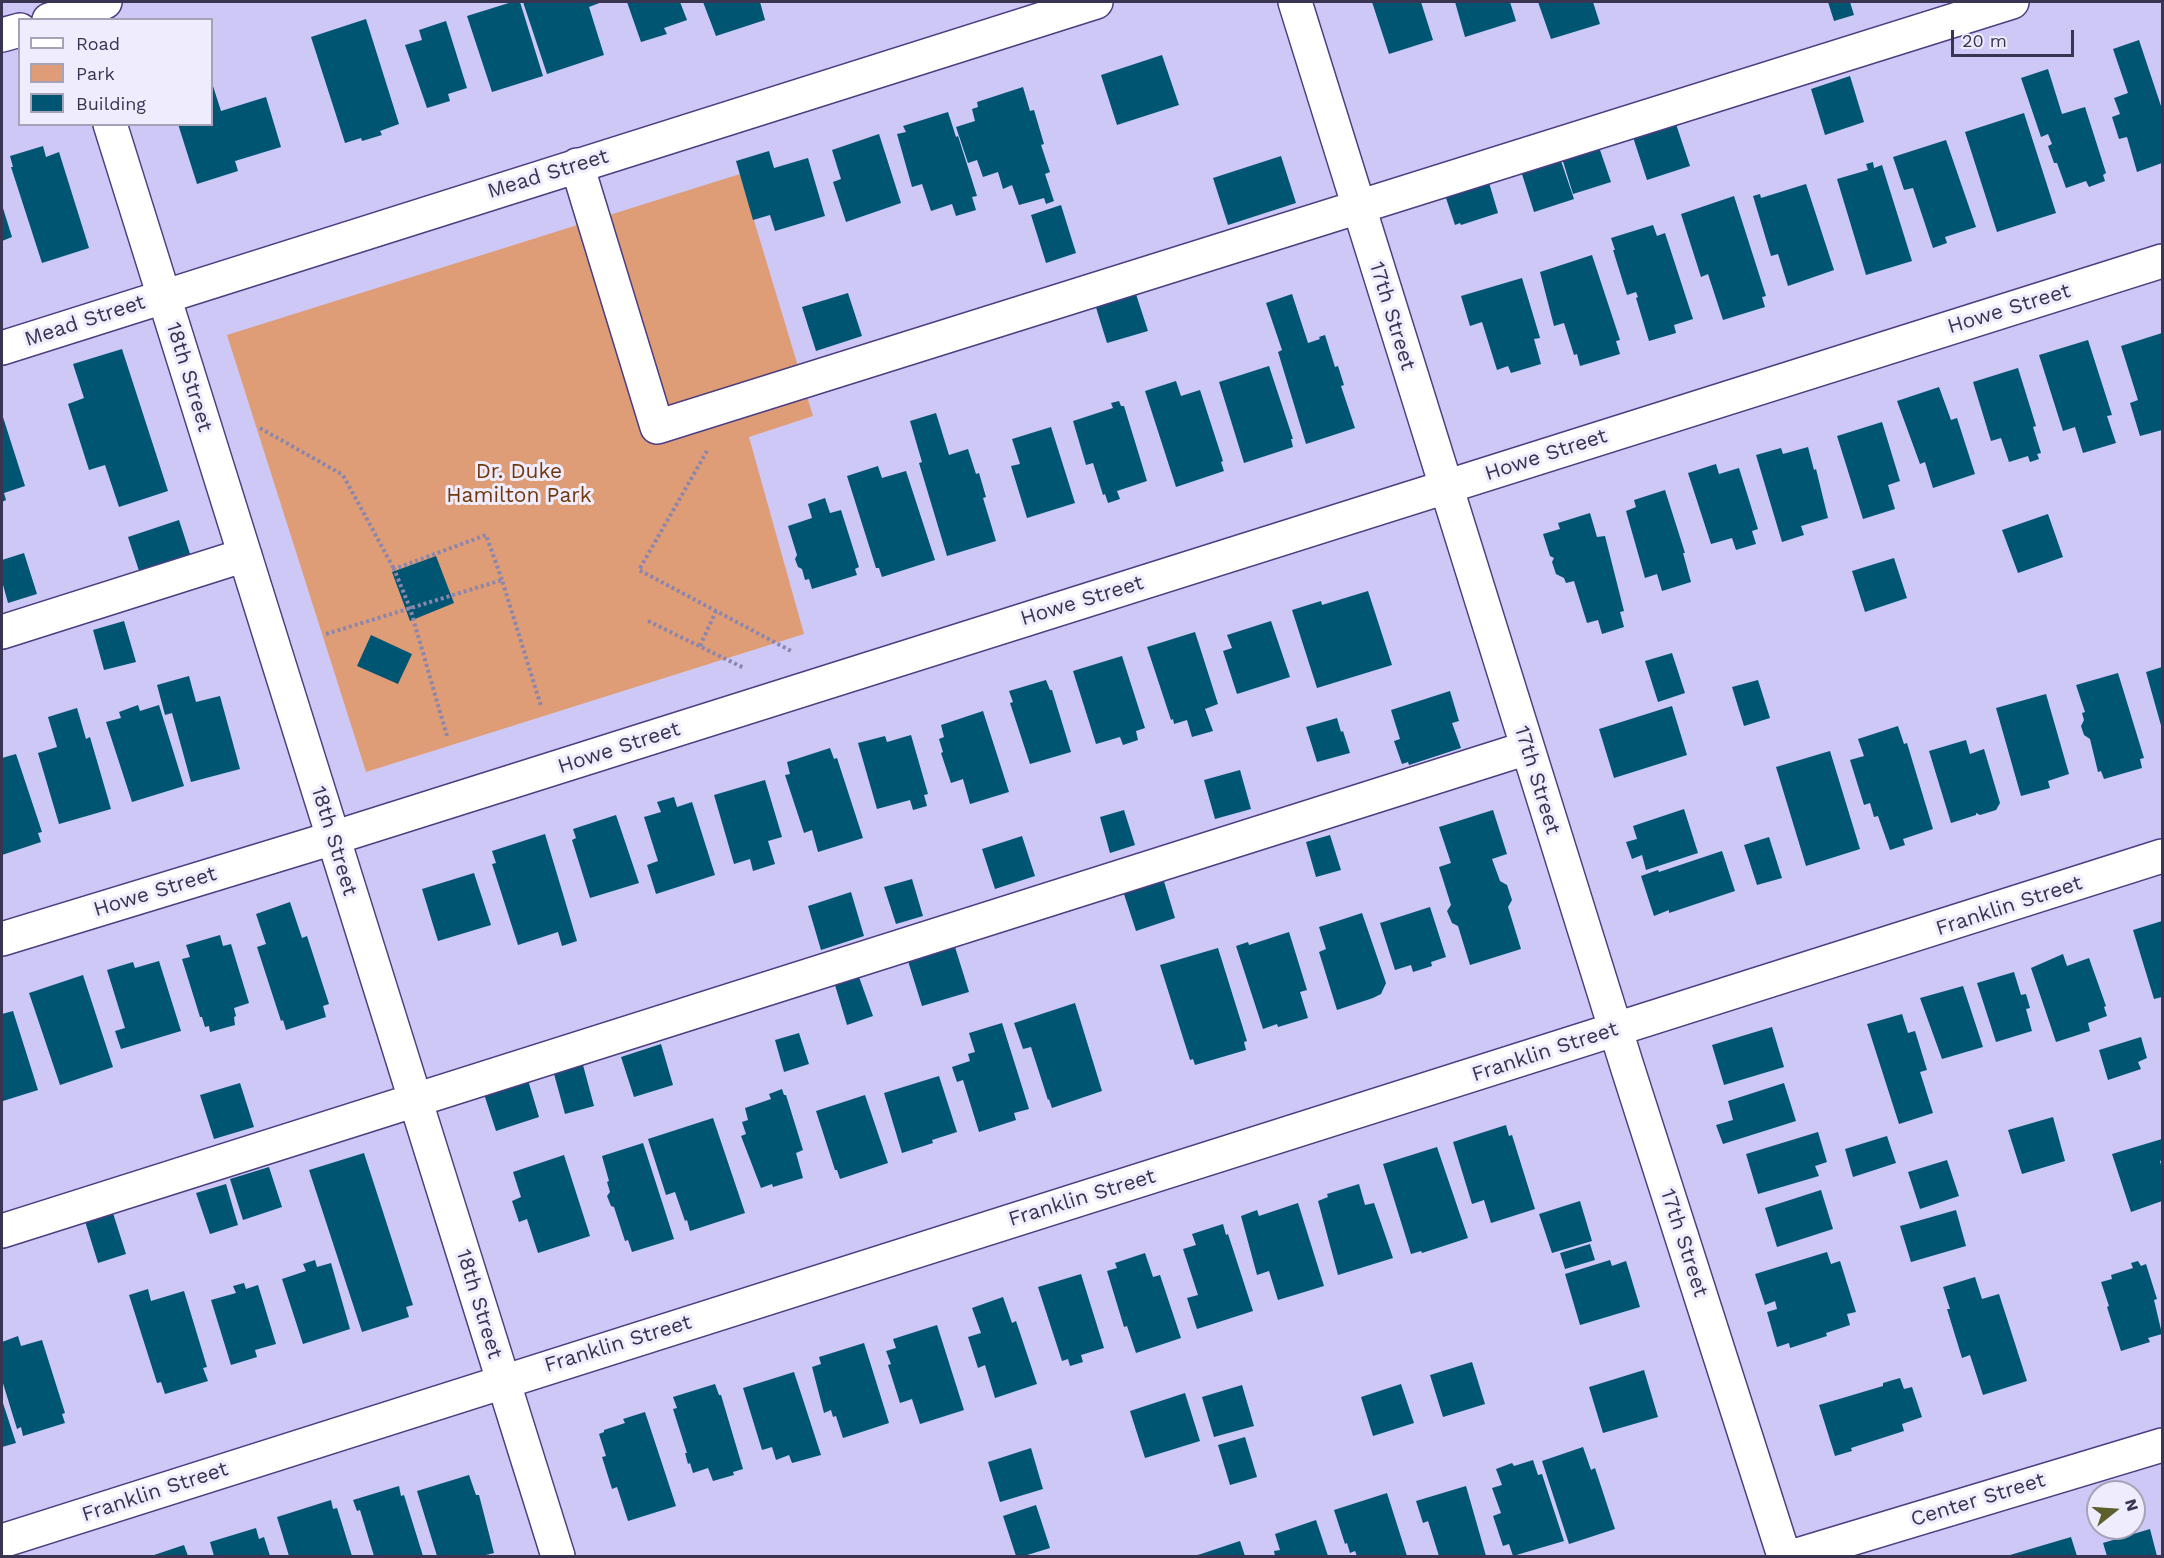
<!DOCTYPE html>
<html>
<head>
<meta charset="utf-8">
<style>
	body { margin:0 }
	#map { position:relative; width:2164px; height:1558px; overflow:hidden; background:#cec8f6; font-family:"Work Sans",sans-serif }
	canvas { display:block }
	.frame { position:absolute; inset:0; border:3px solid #393452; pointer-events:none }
	.legend { position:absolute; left:18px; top:18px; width:195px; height:108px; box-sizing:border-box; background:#efedfd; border:2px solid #a6a3b9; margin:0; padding:8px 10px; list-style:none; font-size:18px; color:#393452 }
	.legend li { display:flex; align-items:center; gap:12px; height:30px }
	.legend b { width:30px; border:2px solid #a6a3b9 }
	.north { position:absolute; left:2086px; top:1480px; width:60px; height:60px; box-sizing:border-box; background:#efedfd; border:2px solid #a6a3b9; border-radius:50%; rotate:73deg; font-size:16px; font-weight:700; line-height:24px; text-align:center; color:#393452 }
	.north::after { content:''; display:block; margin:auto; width:21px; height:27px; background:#5d5f2c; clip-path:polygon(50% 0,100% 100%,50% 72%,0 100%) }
	.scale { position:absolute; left:1951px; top:30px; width:123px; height:27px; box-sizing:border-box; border:3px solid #393452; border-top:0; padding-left:8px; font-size:18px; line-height:21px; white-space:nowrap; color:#393452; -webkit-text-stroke:4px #efedfd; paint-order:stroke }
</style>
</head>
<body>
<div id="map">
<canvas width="2164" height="1558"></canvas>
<div class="frame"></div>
<ul class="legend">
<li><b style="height:8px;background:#fff"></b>Road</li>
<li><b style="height:16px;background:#df9d77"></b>Park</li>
<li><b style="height:16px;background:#005573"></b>Building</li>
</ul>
<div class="north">N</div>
<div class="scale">20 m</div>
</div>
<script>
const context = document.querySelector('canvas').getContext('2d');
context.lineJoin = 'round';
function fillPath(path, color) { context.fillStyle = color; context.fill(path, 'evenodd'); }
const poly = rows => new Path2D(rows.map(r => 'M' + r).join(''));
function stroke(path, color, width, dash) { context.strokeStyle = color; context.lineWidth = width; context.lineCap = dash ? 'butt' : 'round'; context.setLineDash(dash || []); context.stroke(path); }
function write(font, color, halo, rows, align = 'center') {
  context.font = font + ' "Work Sans",sans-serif'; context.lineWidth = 6; context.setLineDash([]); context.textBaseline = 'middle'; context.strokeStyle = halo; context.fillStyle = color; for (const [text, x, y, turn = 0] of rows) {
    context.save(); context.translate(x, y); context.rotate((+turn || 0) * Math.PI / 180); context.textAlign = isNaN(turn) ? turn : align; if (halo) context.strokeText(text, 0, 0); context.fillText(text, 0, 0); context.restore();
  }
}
fillPath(poly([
	[740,174,813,416,749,437,804,634,366,772,227,335]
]), '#df9d77');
fillPath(poly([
	[512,2,520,2,543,76,492,92,467,16],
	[523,2,602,2,589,7,604,55,547,74],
	[627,2,680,2,687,20,664,28,667,34,641,42],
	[703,2,760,2,765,20,716,36],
	[1372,2,1421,2,1433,40,1389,54],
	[1455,2,1510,2,1516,21,1465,37],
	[1538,2,1593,2,1600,24,1551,39],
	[1828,2,1850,2,1854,15,1834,21],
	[366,19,399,124,380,131,382,135,362,141,361,138,345,143,311,37],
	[446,21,467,88,448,94,450,101,427,108,405,45,422,40,419,30],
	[2139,40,2162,109,2162,163,2137,172,2127,137,2119,139,2112,117,2120,114,2114,98,2128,93,2113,49],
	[1162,55,1179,105,1117,125,1101,75],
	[2048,69,2062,114,2085,107,2106,173,2103,175,2105,181,2089,187,2086,181,2066,188,2057,163,2054,163,2048,146,2052,144,2048,134,2041,137,2021,78],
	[1850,76,1864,122,1825,135,1811,89],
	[212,83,221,111,266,97,281,147,235,161,238,171,197,184,178,124,212,124],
	[1023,87,1030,111,1034,110,1044,144,1041,145,1050,172,1045,174,1054,201,1046,204,1044,198,1019,205,1012,185,1003,189,998,172,983,177,977,160,968,163,956,127,975,121,972,109,978,107,977,102],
	[948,112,956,137,958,136,977,196,972,197,976,210,956,216,952,204,931,211,922,184,912,187,897,134,906,132,903,126],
	[2024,113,2056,213,1997,232,1965,132],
	[1676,124,1690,166,1647,180,1633,137],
	[879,134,901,203,846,222,833,182,841,179,832,150],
	[1946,140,1976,227,1945,237,1947,243,1933,248,1913,188,1904,190,1893,157],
	[43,146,46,157,59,152,89,248,42,263,11,167,13,167,10,156],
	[1599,147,1611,182,1573,194,1562,158],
	[769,151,774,168,808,158,825,216,775,231,770,215,753,220,736,161],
	[1281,156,1296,203,1228,225,1213,178],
	[1560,158,1574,199,1534,212,1521,171],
	[1873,162,1874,168,1882,165,1912,261,1866,275,1837,179,1868,170,1866,164],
	[1487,176,1498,213,1461,225,1460,223,1455,225,1444,192],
	[1806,184,1834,270,1788,286,1778,254,1771,256,1753,196,1760,194,1761,198],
	[1734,196,1766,296,1762,297,1765,307,1723,320,1708,274,1701,277,1681,214],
	[2,205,12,237,2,241],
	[1061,205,1076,253,1046,263,1031,215],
	[1653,225,1657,236,1665,233,1693,319,1674,325,1676,333,1649,341,1636,298,1638,297,1636,292,1627,295,1613,250,1615,250,1611,238],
	[1592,255,1620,340,1616,341,1620,354,1580,366,1577,354,1574,355,1564,323,1554,326,1540,272],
	[1522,278,1540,338,1534,339,1541,364,1511,373,1508,366,1497,370,1482,322,1470,326,1461,296],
	[1134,288,1148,331,1107,343,1094,301],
	[848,293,862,336,816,351,802,307],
	[1292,294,1308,343,1320,339,1319,337,1325,335,1335,367,1338,366,1344,385,1341,386,1355,428,1306,444,1278,352,1282,350,1266,303],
	[2162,333,2162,430,2140,436,2130,403,2138,400,2121,346],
	[2088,340,2112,415,2107,416,2116,443,2083,453,2075,427,2063,431,2039,355],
	[122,349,168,491,119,507,105,465,89,470,68,404,84,398,73,364],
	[1269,366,1293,439,1291,439,1293,447,1244,463,1219,382],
	[2018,368,2036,426,2033,427,2041,453,2037,454,2039,459,2030,462,2028,456,2009,462,2001,438,1991,441,1973,382],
	[1176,381,1181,396,1200,390,1223,461,1221,462,1224,471,1176,487,1145,391],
	[1939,387,1951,420,1957,418,1975,474,1933,488,1925,462,1920,464,1897,401],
	[1119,401,1121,406,1124,406,1147,481,1117,491,1120,499,1108,503,1105,494,1103,495,1093,463,1086,465,1073,421,1113,408,1111,403],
	[936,413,949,455,968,449,976,474,979,473,986,497,983,498,996,541,947,556,919,463,922,462,910,421],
	[2,414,25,486,4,493,6,500,2,502],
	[1882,422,1900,481,1888,485,1895,509,1863,519,1837,436],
	[1051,427,1075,503,1027,518,1011,466,1020,464,1012,439],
	[1808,447,1814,470,1816,469,1828,518,1801,526,1804,535,1782,542,1756,455,1781,448,1783,454],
	[1716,464,1719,474,1739,468,1758,529,1752,531,1756,544,1736,550,1732,538,1711,544,1688,473],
	[878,466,882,478,906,471,935,560,882,577,879,568,876,568,847,476],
	[1665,490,1685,553,1683,553,1691,582,1662,591,1657,574,1645,578,1626,511,1636,507,1634,500],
	[825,498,830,513,841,510,859,567,855,569,857,575,812,589,809,579,805,580,802,569,798,567,795,559,797,555,788,526,812,518,808,504],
	[1590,513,1597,537,1605,536,1624,611,1620,612,1624,627,1602,634,1598,620,1587,623,1574,581,1566,583,1564,578,1556,574,1552,562,1554,558,1550,556,1543,534,1560,529,1558,523],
	[2048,514,2063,557,2018,573,2002,530],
	[179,520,191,557,140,574,128,537],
	[24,553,37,594,8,603,2,581,2,560],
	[436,556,454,603,410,621,392,572],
	[1894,558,1907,598,1865,612,1852,571],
	[1368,591,1392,665,1317,688,1292,610,1321,601,1322,605],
	[124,621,136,662,104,670,93,630],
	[1271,621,1290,677,1237,694,1223,651,1232,648,1227,635],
	[1195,632,1218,704,1205,709,1213,731,1192,737,1187,720,1174,724,1173,719,1171,720,1147,647],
	[371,635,412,654,398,684,357,666],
	[1672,653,1685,693,1658,702,1645,661],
	[1122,656,1145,728,1136,731,1138,740,1123,745,1120,737,1096,744,1073,671],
	[2162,667,2162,729,2146,672],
	[2118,673,2144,758,2140,759,2142,768,2104,779,2101,771,2098,772,2090,739,2084,735,2081,726,2084,720,2082,713,2085,712,2076,685],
	[189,676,196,702,220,696,240,769,191,782,172,713,165,715,157,685],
	[1046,680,1050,690,1052,690,1071,752,1030,764,1010,703,1013,702,1009,691],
	[1758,680,1770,718,1744,726,1732,687],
	[1450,691,1459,721,1452,723,1461,748,1409,765,1408,762,1402,764,1394,741,1400,739,1391,710],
	[2046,694,2069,774,2048,781,2050,788,2021,796,1996,708],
	[138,705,140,711,159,705,184,786,132,802,106,722,121,718,119,712],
	[1672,706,1687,755,1614,778,1599,729],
	[77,708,86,739,90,737,111,809,59,824,38,753,57,747,48,717],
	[983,711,1009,792,970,804,963,779,951,783,941,753,943,752,939,739,944,737,941,725],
	[1337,718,1341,732,1343,731,1350,753,1317,762,1306,727],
	[1898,726,1904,744,1907,743,1933,829,1903,839,1905,845,1890,850,1878,816,1874,817,1870,803,1864,805,1850,760,1864,756,1858,739],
	[911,735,928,794,924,795,927,806,913,810,910,800,877,809,858,743,885,736,887,742],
	[1966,740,1970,754,1984,749,2000,803,1996,810,1980,815,1976,813,1976,815,1951,823,1929,751],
	[830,748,834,759,837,758,863,838,818,852,812,830,804,833,785,775,790,774,787,762],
	[1830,751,1860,849,1806,866,1776,767],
	[16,754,42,832,38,833,41,842,2,855,2,758],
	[1240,770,1251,809,1215,819,1204,780],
	[765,780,782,837,768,841,775,864,753,871,750,859,734,864,714,795],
	[674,797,677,807,692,802,715,875,656,894,647,865,658,861,644,817,661,812,657,802],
	[1684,809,1698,853,1646,870,1642,855,1632,859,1626,842,1637,839,1633,826],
	[1124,810,1135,845,1110,853,1100,817],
	[1493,810,1507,854,1492,859,1500,881,1507,885,1512,900,1508,907,1521,949,1470,965,1458,926,1452,923,1447,911,1451,905,1439,867,1451,863,1439,827],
	[616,815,639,883,590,898,572,840,576,838,573,829],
	[545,834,577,941,562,946,558,932,518,945,492,864,496,863,492,851],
	[1330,835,1341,870,1316,877,1306,842],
	[1022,836,1035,876,995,889,982,849],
	[1769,837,1782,878,1757,885,1744,845],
	[1722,851,1735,891,1669,913,1669,910,1654,916,1641,876,1658,870,1659,872],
	[474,873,491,925,438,941,422,889],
	[1163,878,1175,918,1136,931,1123,891],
	[912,879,923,916,896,924,884,887],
	[851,892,864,936,821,950,808,906],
	[290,902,302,938,307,936,329,1004,323,1006,326,1017,286,1030,283,1020,281,1021,257,947,266,944,256,914],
	[1430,907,1446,957,1431,962,1432,966,1413,972,1411,965,1395,970,1380,923],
	[1362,913,1386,983,1381,994,1373,998,1337,1010,1319,952,1326,949,1319,927],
	[2162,921,2162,997,2154,999,2133,930],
	[1289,932,1307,990,1300,992,1308,1018,1278,1027,1277,1024,1263,1029,1236,946,1248,942,1249,945],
	[220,935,223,946,231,944,249,1003,234,1008,236,1016,234,1017,235,1025,210,1032,209,1026,205,1027,202,1017,200,1017,182,959,190,957,186,945],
	[955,947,969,992,922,1006,908,961],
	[1218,948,1247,1041,1244,1042,1246,1050,1195,1065,1193,1059,1190,1060,1160,965],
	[2063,954,2067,966,2089,958,2106,1006,2104,1007,2107,1016,2088,1023,2090,1031,2056,1042,2031,968],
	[159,961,181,1031,121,1049,115,1031,125,1028,107,970,133,962,135,968],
	[2014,972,2021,995,2026,994,2030,1008,2026,1009,2032,1031,1996,1042,1977,983],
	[83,975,113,1067,60,1085,29,993],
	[859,977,873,1016,847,1025,835,985],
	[1963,986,1983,1047,1942,1059,1920,998],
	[1075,1003,1102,1091,1052,1108,1049,1099,1048,1100,1031,1047,1023,1049,1014,1023],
	[13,1011,38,1090,3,1101,2,1096,2,1014],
	[1902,1014,1908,1033,1915,1031,1927,1070,1920,1072,1933,1113,1899,1124,1867,1024],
	[1002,1023,1029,1109,1014,1113,1016,1120,979,1132,963,1080,957,1082,952,1067,970,1061,968,1054,975,1052,969,1033],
	[1772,1027,1784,1067,1724,1085,1712,1045],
	[799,1033,809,1064,784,1072,775,1040],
	[2141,1037,2147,1058,2138,1062,2141,1069,2108,1080,2099,1050],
	[661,1044,673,1085,634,1097,621,1057],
	[583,1065,594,1106,565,1114,554,1074],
	[939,1076,957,1132,932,1140,933,1143,902,1153,884,1093],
	[528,1080,539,1117,496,1131,484,1094],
	[240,1083,254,1127,214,1139,200,1095],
	[1784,1083,1796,1121,1723,1144,1716,1125,1733,1120,1728,1101],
	[782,1089,784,1095,786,1095,803,1150,796,1153,803,1178,773,1187,772,1184,761,1188,741,1136,746,1134,742,1122,748,1120,745,1108,771,1099,769,1094],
	[865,1095,888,1163,840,1179,837,1170,835,1170,816,1111],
	[2053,1117,2065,1161,2022,1174,2008,1130],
	[713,1118,745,1213,690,1231,687,1220,685,1221,675,1192,666,1195,648,1139],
	[1506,1125,1509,1136,1512,1135,1535,1209,1491,1223,1484,1200,1472,1204,1453,1142],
	[1818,1132,1827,1162,1815,1166,1819,1176,1758,1194,1746,1154],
	[1887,1136,1896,1163,1853,1177,1845,1149],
	[2162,1139,2162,1160,2160,1161,2162,1169,2162,1201,2131,1212,2112,1154],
	[643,1143,674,1239,632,1252,628,1240,625,1241,614,1207,611,1206,607,1196,610,1192,607,1182,609,1181,602,1156],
	[1437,1147,1468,1238,1422,1253,1421,1251,1411,1254,1383,1164],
	[364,1153,413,1305,406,1307,409,1317,362,1332,309,1170],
	[564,1155,590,1236,538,1253,527,1219,519,1222,512,1201,521,1197,513,1172],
	[1947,1160,1959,1196,1920,1209,1908,1172],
	[269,1167,282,1207,243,1220,230,1179],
	[226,1184,238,1225,210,1234,196,1193],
	[1359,1184,1365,1205,1374,1203,1393,1258,1338,1275,1318,1201,1328,1197,1327,1194],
	[1821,1190,1833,1229,1777,1247,1765,1208],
	[1580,1201,1592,1241,1552,1253,1539,1214],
	[1298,1203,1324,1286,1278,1300,1269,1271,1257,1275,1241,1216,1257,1210,1259,1216],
	[112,1210,126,1254,98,1263,84,1218],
	[1956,1210,1966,1246,1911,1262,1900,1226],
	[1223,1224,1226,1235,1228,1234,1253,1311,1197,1329,1187,1298,1198,1295,1183,1249,1196,1245,1192,1234],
	[1590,1244,1595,1260,1565,1269,1560,1253],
	[1827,1252,1831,1264,1840,1261,1856,1312,1847,1314,1850,1325,1826,1333,1827,1336,1790,1348,1789,1343,1777,1347,1767,1312,1777,1309,1775,1301,1765,1305,1755,1274],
	[1145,1253,1153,1277,1160,1275,1181,1338,1136,1353,1127,1326,1124,1327,1107,1271,1117,1268,1115,1263],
	[315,1260,317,1267,331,1263,350,1329,303,1344,282,1279,306,1271,303,1264],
	[1610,1260,1612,1266,1626,1261,1640,1307,1580,1325,1565,1274],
	[2138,1261,2141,1266,2146,1264,2157,1299,2154,1300,2162,1334,2148,1338,2150,1342,2121,1351,2107,1307,2109,1306,2101,1282,2112,1279,2111,1275,2133,1268,2131,1263],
	[1081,1274,1104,1348,1081,1355,1083,1362,1070,1366,1068,1359,1062,1361,1038,1287],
	[1975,1277,1982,1299,1999,1294,2027,1381,1983,1395,1970,1355,1962,1358,1947,1309,1950,1309,1943,1287],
	[244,1283,246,1289,258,1285,276,1344,255,1350,257,1357,231,1365,211,1300,236,1293,233,1286],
	[148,1289,151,1301,184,1291,207,1367,203,1368,208,1381,165,1394,161,1382,157,1383,129,1295],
	[1003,1297,1012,1323,1016,1321,1037,1384,995,1398,985,1365,978,1368,968,1337,981,1333,972,1308],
	[937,1325,964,1410,920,1424,912,1399,900,1403,888,1365,891,1364,886,1351,896,1348,893,1339],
	[18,1336,21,1346,42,1340,65,1413,62,1414,65,1423,23,1436,21,1427,17,1429,2,1380,2,1342],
	[864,1343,889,1423,843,1438,836,1416,833,1417,831,1410,824,1413,812,1367,821,1364,819,1357],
	[1472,1362,1485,1404,1443,1417,1430,1375],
	[1644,1370,1658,1417,1603,1433,1589,1387],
	[794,1372,821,1455,792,1463,789,1455,776,1460,772,1447,762,1450,743,1388],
	[1900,1378,1904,1389,1912,1387,1922,1417,1902,1424,1904,1431,1851,1448,1852,1451,1835,1456,1819,1405,1883,1386,1883,1383],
	[715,1384,719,1395,721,1395,743,1469,733,1472,734,1475,713,1481,708,1468,693,1473,690,1463,688,1464,685,1453,687,1453,673,1409,677,1408,673,1397],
	[1401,1384,1414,1423,1373,1436,1361,1397],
	[1242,1385,1254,1426,1214,1437,1202,1397],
	[1185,1393,1200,1441,1145,1458,1130,1411],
	[2,1400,16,1443,2,1447],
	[645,1412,676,1506,628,1521,617,1487,612,1489,602,1457,606,1456,599,1434,604,1432,604,1430,625,1423,623,1419],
	[1245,1437,1257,1477,1230,1485,1218,1445],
	[1583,1447,1591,1470,1595,1468,1615,1529,1569,1544,1542,1461],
	[1031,1448,1043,1489,1000,1502,988,1462],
	[1533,1460,1538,1475,1542,1474,1564,1541,1513,1556,1509,1544,1503,1546,1493,1516,1501,1513,1492,1488,1502,1485,1496,1469,1512,1463,1514,1466],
	[469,1475,476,1495,479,1495,494,1553,482,1556,437,1556,417,1491],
	[399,1486,401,1496,404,1495,423,1556,374,1556,360,1510,357,1511,353,1500],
	[1466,1486,1486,1556,1439,1556,1428,1521,1423,1523,1416,1501],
	[1387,1493,1407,1556,1357,1556,1355,1551,1350,1553,1347,1543,1345,1544,1334,1510],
	[331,1500,333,1509,337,1508,352,1556,289,1556,277,1517],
	[1036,1505,1050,1548,1024,1556,1016,1556,1003,1516],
	[1316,1520,1328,1556,1275,1556,1274,1551,1280,1550,1275,1534],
	[256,1528,259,1539,264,1537,270,1556,214,1556,210,1542],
	[2150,1529,2157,1556,2107,1556,2103,1543],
	[2071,1537,2077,1556,2010,1556,2010,1555],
	[1240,1541,1245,1556,1193,1556,1201,1554],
	[184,1545,188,1556,151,1556]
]), '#005573');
const minor = poly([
	[1295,2,1627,1066,1784,1556],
	[49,20,105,2],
	[2,35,20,30],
	[110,124,558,1556],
	[577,165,657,427,2012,2],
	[2,348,1096,2],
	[2,632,245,555],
	[2,939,333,838,2162,261],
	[2,1231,1527,748],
	[2,1541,2162,856],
	[1794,1556,2162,1445]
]);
stroke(minor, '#4c3e80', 36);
stroke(poly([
	[260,428,343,475,394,569],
	[707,451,639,570,793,652],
	[648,621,744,668],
	[326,634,502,580,541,706],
	[700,646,716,611],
	[447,736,410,608,394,569,486,535,502,580]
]), '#8b86ad', 4, [3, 3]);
stroke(minor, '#fff', 33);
write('21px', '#393452', '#efedfd', [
	["Mead Street",548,174,-17],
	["Howe Street",2009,309,-17],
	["17th Street",1392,316,73],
	["Mead Street",85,321,-18],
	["18th Street",189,377,73],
	["Howe Street",1546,455,-18],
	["Howe Street",1082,601,-17],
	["Howe Street",619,748,-18],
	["17th Street",1537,780,73],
	["18th Street",334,841,73],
	["Howe Street",155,892,-17],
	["Franklin Street",2009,906,-18],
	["Franklin Street",1545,1052,-18],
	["Franklin Street",1082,1198,-17],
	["17th Street",1684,1243,72],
	["18th Street",479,1304,73],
	["Franklin Street",618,1344,-17],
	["Franklin Street",155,1492,-18],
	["Center Street",1978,1500,-17]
]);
write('21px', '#71380e', '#efedfd', [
	["Dr. Duke",519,472],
	["Hamilton Park",519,496]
]);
</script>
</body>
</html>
